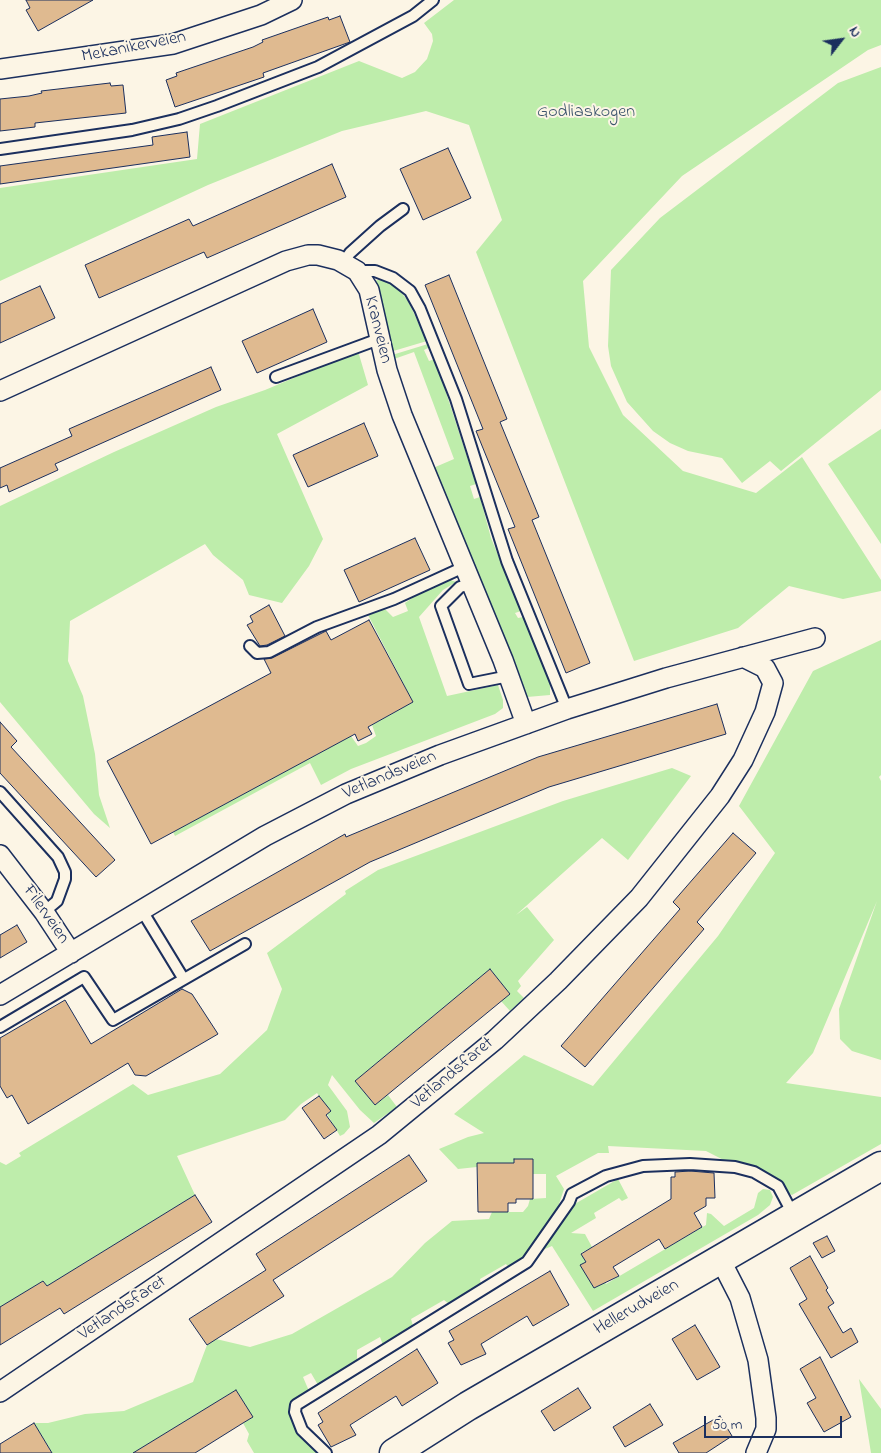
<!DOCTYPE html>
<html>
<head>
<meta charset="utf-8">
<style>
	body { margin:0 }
	#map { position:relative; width:881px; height:1453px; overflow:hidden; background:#fcf5e5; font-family:"Indie Flower",sans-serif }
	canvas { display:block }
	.north { position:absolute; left:816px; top:15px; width:50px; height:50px; -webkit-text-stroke:4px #fcf5e5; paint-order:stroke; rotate:60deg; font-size:14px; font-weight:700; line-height:20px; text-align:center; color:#1b2f5e }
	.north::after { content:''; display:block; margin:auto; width:18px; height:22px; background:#1b2f5e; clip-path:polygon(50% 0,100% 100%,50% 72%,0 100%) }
	.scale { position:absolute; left:704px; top:1416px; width:138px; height:22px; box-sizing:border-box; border:2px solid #1b2f5e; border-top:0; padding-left:6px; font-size:15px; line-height:18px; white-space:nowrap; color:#1b2f5e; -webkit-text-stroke:4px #fcf5e5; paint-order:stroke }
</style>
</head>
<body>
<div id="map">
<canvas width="881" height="1453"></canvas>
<div class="north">N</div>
<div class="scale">50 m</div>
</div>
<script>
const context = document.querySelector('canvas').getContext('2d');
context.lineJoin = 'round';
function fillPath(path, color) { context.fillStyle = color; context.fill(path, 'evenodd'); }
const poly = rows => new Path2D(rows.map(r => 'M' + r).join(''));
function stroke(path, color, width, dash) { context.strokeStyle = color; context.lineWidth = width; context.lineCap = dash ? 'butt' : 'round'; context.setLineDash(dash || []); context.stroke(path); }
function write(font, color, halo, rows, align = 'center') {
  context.font = font + ' "Indie Flower",sans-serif'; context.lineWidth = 4; context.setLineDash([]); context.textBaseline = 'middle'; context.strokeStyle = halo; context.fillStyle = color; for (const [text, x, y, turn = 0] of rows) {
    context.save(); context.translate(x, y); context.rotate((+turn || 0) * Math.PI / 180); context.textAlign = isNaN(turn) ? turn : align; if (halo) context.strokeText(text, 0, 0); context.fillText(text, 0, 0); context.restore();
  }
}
fillPath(poly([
	[454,0,881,0,881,45,868,50,682,176,583,281,589,347,623,415,683,471,756,493,802,457,881,580,881,591,843,599,789,586,738,628,634,661,476,252,502,220,469,125,426,111,342,131,208,185,0,281,0,188,197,159,200,124,359,61,402,78,415,72,427,59,433,41,432,34,424,23],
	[881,67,881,390,781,471,770,461,742,483,722,458,688,451,670,443,653,431,627,402,611,366,608,346,611,270,660,218,838,83],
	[382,279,397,287,408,301,427,341,390,352,374,281],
	[428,344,430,347,424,350,429,361,435,359,476,484,470,486,474,499,480,497,491,538,521,611,515,613,518,618,523,617,550,684,550,695,527,697,433,468,454,459,414,352,394,359,392,355],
	[358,351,368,385,277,434,323,539,309,566,282,603,249,595,243,580,213,555,205,544,70,621,68,661,83,696,95,754,99,795,110,828,94,814,0,702,0,506,114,452,216,407,265,390],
	[881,429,881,544,828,464],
	[448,579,456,582,443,590,419,617,447,696,498,685,503,700,503,708,495,714,351,769,321,785,310,763,175,836,173,832,351,736,358,746,366,743,376,736,372,725,413,702,368,615,383,607,393,617,408,611,405,603,408,601,430,585],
	[881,640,881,775,879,777,881,781,881,1060,852,1051,840,1039,839,1009,877,901,813,1053,786,1083,881,1097,881,1144,792,1195,706,1151,608,1146,609,1153,598,1153,556,1176,564,1189,554,1219,564,1218,573,1205,618,1179,628,1198,622,1201,619,1198,594,1213,596,1218,571,1233,585,1234,592,1247,581,1253,586,1262,581,1266,594,1288,605,1282,606,1284,706,1225,707,1213,711,1214,724,1226,754,1208,758,1193,763,1189,770,1190,773,1197,770,1205,758,1215,593,1311,552,1246,524,1258,509,1268,506,1264,480,1279,481,1285,449,1304,444,1300,411,1319,413,1326,383,1345,380,1337,357,1350,357,1362,318,1385,311,1373,303,1377,309,1391,292,1402,290,1412,296,1431,320,1453,254,1453,247,1441,249,1434,243,1423,253,1417,236,1390,133,1453,45,1453,50,1449,34,1423,48,1423,85,1414,124,1411,193,1382,207,1345,216,1339,250,1347,292,1334,392,1277,425,1243,452,1221,489,1219,492,1212,523,1212,528,1206,530,1199,546,1198,546,1174,533,1174,514,1159,514,1163,458,1169,439,1149,468,1137,484,1133,454,1114,524,1055,593,1086,718,936,775,853,739,806,813,671],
	[672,768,691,776,628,860,602,838,516,915,527,907,554,940,518,981,521,986,517,991,524,998,510,1011,501,1001,510,994,490,969,355,1081,375,1105,388,1095,397,1107,374,1123,360,1110,332,1075,328,1085,347,1111,350,1127,344,1134,340,1136,327,1114,330,1111,317,1093,301,1104,285,1120,177,1156,195,1195,47,1286,43,1281,0,1307,0,1162,6,1165,21,1156,19,1153,133,1084,148,1095,220,1074,267,1030,282,989,267,953,346,894,345,891,378,870,563,801],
	[859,1379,881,1409,881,1453,871,1453]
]), '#beedab');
const building = poly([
	[26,0,93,0,38,31,26,10,30,8,26,0],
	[340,16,350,42,263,73,264,77,175,107,166,80,177,76,176,73,253,47,263,42,262,40,328,17,329,20,340,16],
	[110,83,111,86,123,85,126,113,35,123,35,127,0,131,0,99,29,96,42,93,41,91,110,83],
	[187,132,190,157,0,184,0,166,153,145,152,137,187,132],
	[448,148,471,198,423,220,400,169,448,148],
	[332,164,346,197,207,258,204,252,99,298,85,265,189,219,193,226,332,164],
	[449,275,507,419,500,422,539,517,532,520,590,663,566,673,508,529,515,527,476,431,483,429,425,285,449,275],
	[40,286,55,318,0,343,0,304,40,286],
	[313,309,327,342,257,373,242,341,313,309],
	[211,367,221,390,55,464,58,470,9,492,7,485,0,488,0,468,72,436,69,429,211,367],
	[364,423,378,456,308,487,293,455,364,423],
	[415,538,430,570,359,602,344,570,415,538],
	[269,605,285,636,267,645,260,646,247,625,253,622,250,616,269,605],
	[369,620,413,702,368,727,372,734,358,741,355,734,151,844,107,761,271,673,264,659,272,658,326,631,331,640,369,620],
	[717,704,726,734,549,787,370,862,210,951,191,921,345,834,346,837,538,757,717,704],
	[0,722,17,741,11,747,115,860,96,877,0,773,0,722],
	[733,833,756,853,697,922,704,929,585,1067,561,1046,680,909,673,902,733,833],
	[17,925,27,942,0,958,0,935,17,925],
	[490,969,510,994,375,1105,355,1081,490,969],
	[182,989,192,994,218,1034,146,1076,135,1075,128,1063,28,1124,12,1095,7,1098,0,1086,0,1038,65,1000,91,1044,182,989],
	[319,1096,331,1111,326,1115,337,1130,324,1139,302,1108,319,1096],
	[409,1155,427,1181,273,1280,284,1296,207,1345,189,1319,266,1270,256,1254,409,1155],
	[514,1159,533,1159,533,1199,516,1199,516,1203,508,1203,508,1212,478,1212,477,1163,514,1163,514,1159],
	[690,1171,714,1173,715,1198,706,1198,706,1206,694,1213,702,1227,665,1249,659,1239,613,1267,619,1276,594,1288,580,1265,586,1262,581,1254,671,1199,671,1177,675,1177,675,1172,690,1171],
	[195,1195,212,1222,64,1314,60,1308,0,1345,0,1307,43,1281,47,1286,195,1195],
	[827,1236,835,1251,822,1258,813,1243,827,1236],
	[810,1256,828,1288,826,1290,834,1303,828,1307,843,1333,851,1328,858,1342,831,1358,799,1304,807,1299,791,1270,790,1268,810,1256],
	[550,1271,569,1305,533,1326,527,1316,481,1344,486,1354,461,1365,448,1343,454,1340,449,1331,550,1271],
	[695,1325,720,1367,697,1380,672,1339,695,1325],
	[417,1349,438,1383,402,1406,396,1396,350,1425,356,1435,331,1447,318,1425,323,1422,318,1413,417,1349],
	[820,1357,851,1417,824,1432,807,1403,816,1398,800,1369,820,1357],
	[578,1388,591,1408,554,1431,541,1411,578,1388],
	[236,1390,253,1417,243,1423,195,1453,133,1453,236,1390],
	[650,1404,663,1425,625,1447,613,1427,650,1404],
	[720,1416,732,1436,706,1453,679,1453,673,1443,720,1416],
	[34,1423,52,1453,0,1453,0,1444,34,1423]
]);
fillPath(building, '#dfba90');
stroke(building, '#1b2f5e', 1);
const service = poly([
	[0,149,132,130,179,119,217,106,318,67,413,16,433,0],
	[343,263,350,253,380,226,403,209],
	[357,271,375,271,393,278,410,291,420,309,456,399,507,561,567,709],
	[276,377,379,339],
	[471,584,460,587,441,606,469,684,509,676],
	[250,646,257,653,269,652,317,627,394,599,464,567],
	[0,792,58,857,65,872,65,879,57,901,44,912],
	[141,909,183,978],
	[0,1027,84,977,113,1020,245,944],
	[326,1453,302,1430,295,1412,296,1405,527,1262,569,1202,572,1194,606,1176,643,1166,690,1164,735,1167,754,1172,778,1186,794,1216]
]);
const minor = poly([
	[0,69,173,44,261,15,292,0],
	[0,391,286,261,308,255,318,255,338,260,357,271,369,290,387,370,402,415,503,660,526,724],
	[0,855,44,912,71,953],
	[0,995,265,836,346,794,440,755,567,709,666,678,815,638],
	[720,1259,740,1298,758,1360,766,1418,766,1429,756,1453],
	[0,1392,379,1135,495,1040,558,981,639,898,720,796,743,760,765,712,773,683,765,668,743,657]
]);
const secondary = poly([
	[394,1453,468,1406,881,1166]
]);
stroke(service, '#1b2f5e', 14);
stroke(minor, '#1b2f5e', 22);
stroke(secondary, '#1b2f5e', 31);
stroke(service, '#fcf5e5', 10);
stroke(minor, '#fcf5e5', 19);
stroke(secondary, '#fcf5e5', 28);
write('18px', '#1b2f5e', '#fcf5e5', [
	["Mekanikerveien",134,48,-11],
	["Kranveien",377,330,76],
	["Vetlandsveien",390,776,-23],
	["Filerveien",45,915,55],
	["Vetlandsfaret",453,1074,-40],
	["Hellerudveien",637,1308,-30],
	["Vetlandsfaret",123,1309,-34]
]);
write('18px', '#3c556d', '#fcf5e5', [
	["Godliaskogen",586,113]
]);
</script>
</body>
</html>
